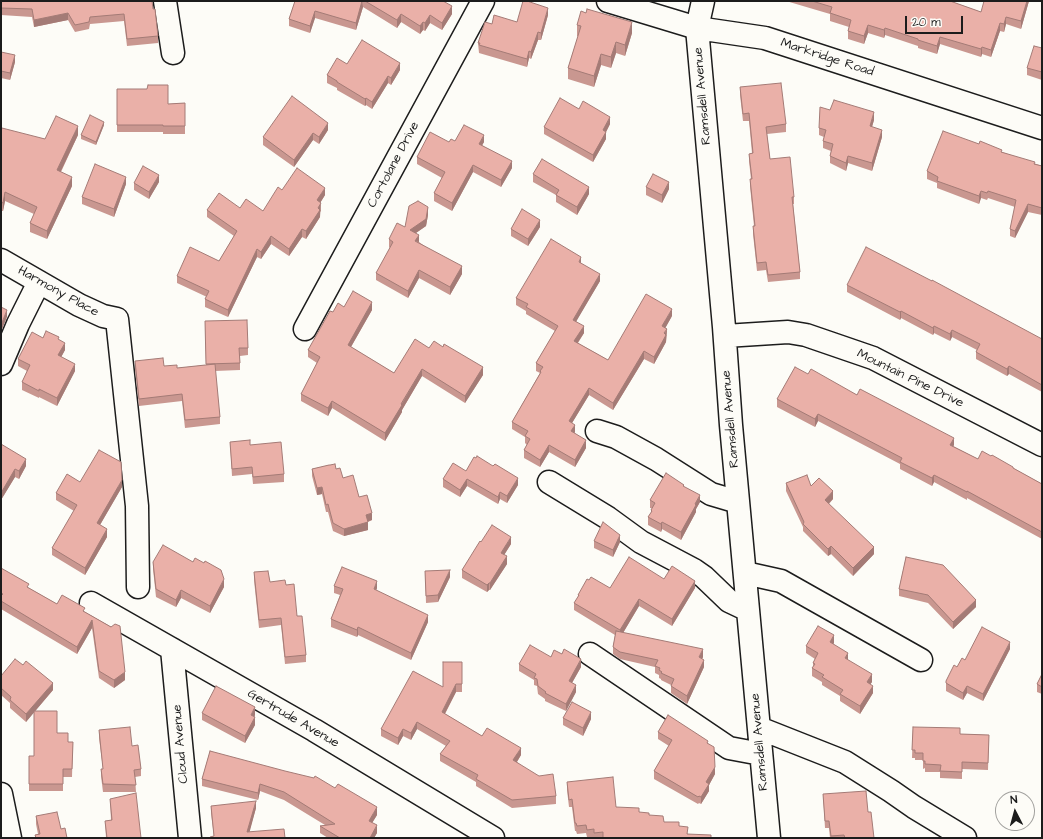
<!DOCTYPE html>
<html>
<head>
<meta charset="utf-8">
<style>
	body { margin:0 }
	#map { position:relative; width:1043px; height:839px; overflow:hidden; background:#fdfcf7; font-family:"Architects Daughter",sans-serif }
	canvas { display:block }
	.frame { position:absolute; inset:0; border:2px solid #1c1c1c; pointer-events:none }
	.north { position:absolute; left:995px; top:791px; width:40px; height:40px; box-sizing:border-box; background:#fdfcf7; border:1px solid #a3a29f; border-radius:50%; rotate:354deg; font-size:11px; font-weight:700; line-height:16px; text-align:center; color:#1c1c1c }
	.north::after { content:''; display:block; margin:auto; width:14px; height:18px; background:#1c1c1c; clip-path:polygon(50% 0,100% 100%,50% 72%,0 100%) }
	.scale { position:absolute; left:905px; top:16px; width:58px; height:18px; box-sizing:border-box; border:2px solid #1c1c1c; border-top:0; padding-left:5px; font-size:12px; line-height:14px; white-space:nowrap; color:#1c1c1c; -webkit-text-stroke:3px #fdfcf7; paint-order:stroke }
</style>
</head>
<body>
<div id="map">
<canvas width="1043" height="839"></canvas>
<div class="frame"></div>
<div class="north">N</div>
<div class="scale">20 m</div>
</div>
<script>
const context = document.querySelector('canvas').getContext('2d');
context.lineJoin = 'round';
const poly = rows => new Path2D(rows.map(r => 'M' + r).join(''));
function stroke(path, color, width, dash) { context.strokeStyle = color; context.lineWidth = width; context.lineCap = dash ? 'butt' : 'round'; context.setLineDash(dash || []); context.stroke(path); }
function fillPath(path, color) { context.fillStyle = color; context.fill(path, 'evenodd'); }
function write(font, color, halo, rows, align = 'center') {
  context.font = font + ' "Architects Daughter",sans-serif'; context.lineWidth = 3; context.setLineDash([]); context.textBaseline = 'middle'; context.strokeStyle = halo; context.fillStyle = color; for (const [text, x, y, turn = 0] of rows) {
    context.save(); context.translate(x, y); context.rotate((+turn || 0) * Math.PI / 180); context.textAlign = isNaN(turn) ? turn : align; if (halo) context.strokeText(text, 0, 0); context.fillText(text, 0, 0); context.restore();
  }
}
const minor = poly([
	[165,1,173,53],
	[703,1,697,28,724,327,731,425,769,838],
	[697,28,765,38,1042,128],
	[1,260,79,305,103,316,117,319,137,506,138,587],
	[305,329,483,1],
	[725,336,788,332,806,335,873,358,1042,445],
	[1,364,18,324,39,282],
	[597,431,616,437,656,459,711,494,738,502],
	[549,482,608,518,641,542,694,570,704,577,729,601,748,610],
	[745,573,781,581,921,660],
	[91,603,314,730,493,838],
	[172,649,190,838],
	[590,654,729,748,761,754],
	[759,728,845,762,891,791,914,807,965,838],
	[1,794,10,838]
]);
const major = poly([
	[608,1,697,28]
]);
stroke(minor, '#1c1c1c', 25);
stroke(major, '#1c1c1c', 25);
stroke(minor, '#fdfcf7', 22);
stroke(major, '#fdfcf7', 22);
fillPath(poly([
	[1,1,153,9,158,36,158,43,127,46,124,21,90,24,89,29,75,32,68,20,34,27,32,17,1,15],
	[294,1,443,1,452,14,442,30,430,23,425,31,423,30,420,34,401,22,397,28,363,7,356,30,315,18,310,33,289,26,289,19,295,1],
	[786,1,950,1,981,12,1029,1,1021,29,1006,24,1004,32,1000,31,991,57,982,54,981,57,940,44,937,54,918,48,918,46,885,35,884,38,868,33,864,44,848,39,848,31,849,27,830,21,830,14],
	[548,15,541,40,538,40,531,59,529,58,527,67,479,53,478,43,492,24,517,22],
	[577,25,632,33,625,56,616,53,611,68,601,65,594,87,568,79,568,68,578,36,577,36],
	[1042,48,1042,80,1027,75,1027,68],
	[1,52,15,62,10,80,1,78],
	[347,64,400,70,391,85,388,83,372,109,366,105,365,106,337,90,337,88,327,83,327,75],
	[740,87,786,124,786,132,767,134,770,159,794,197,794,204,793,204,800,272,800,279,768,282,766,270,757,271,753,234,753,226,754,226,750,186,750,179,751,179,749,161,749,154,752,153,749,121,743,121,740,95],
	[117,89,168,104,185,103,185,134,163,134,163,132,117,132],
	[579,109,610,124,606,132,606,139,593,162,544,134,544,127],
	[830,110,874,120,872,127,882,137,872,171,848,163,846,171,830,163,830,156,831,151,823,148,823,141,824,137,819,135,819,128],
	[104,125,96,145,81,139,81,135],
	[328,130,319,144,313,140,294,167,263,145,263,137],
	[1,131,45,139,78,135,61,172,72,186,47,239,30,232,30,223,34,214,5,201,3,211,1,211],
	[455,141,484,142,482,145,512,168,501,187,473,172,452,211,434,201,434,193,442,178,417,164,417,157,449,142],
	[979,144,1002,152,1042,166,1042,215,1028,212,1015,238,1010,236,1010,229,1015,207,988,198,987,200,981,198,979,204,937,188,937,183,927,179,927,171],
	[533,174,589,194,577,215,556,202,556,195,533,182],
	[159,182,149,199,134,190,134,183],
	[126,184,114,217,82,204,82,197],
	[646,187,669,189,662,203,646,195],
	[282,190,325,195,320,203,321,211,320,212,320,217,306,239,302,237,289,256,271,244,261,259,257,257,228,317,205,307,205,299,207,297,177,283,177,276,219,261,234,236,207,217,207,210,240,208,263,211],
	[428,215,426,226,416,233,419,242,462,274,450,295,419,278,408,298,376,280,376,273,390,248,389,247,389,239,405,227],
	[540,227,528,246,511,236,511,229],
	[581,263,600,281,576,321,584,333,578,343,608,360,672,316,665,328,667,329,666,342,654,364,644,359,613,410,589,395,572,423,575,432,574,433,586,448,575,467,549,452,540,467,524,458,524,450,527,445,525,443,525,437,512,429,512,422,540,373,536,371,536,363,555,331,526,314,526,311,516,305,516,298],
	[847,285,1042,339,1042,392,1009,374,1007,376,976,359,976,352,977,350,952,337,950,341,934,333,933,335,901,318,900,320,847,292],
	[344,307,372,310,351,347,394,373,429,348,483,375,465,403,422,376,402,410,402,412,385,441,332,408,328,416,301,401,301,394,317,363,308,357,308,350,333,312],
	[205,321,248,348,248,355,240,356,240,370,215,371,220,417,220,424,185,428,182,401,139,406,135,369,135,361,177,368,206,365],
	[43,338,59,340,65,350,61,357,75,371,57,406,39,397,39,398,22,390,22,382,27,371,18,366,18,359],
	[808,374,857,395,954,445,953,446,978,459,1013,468,1042,484,1042,539,967,498,967,500,934,482,932,486,900,469,900,464,818,421,815,427,777,407,777,399],
	[230,442,250,445,284,474,284,482,253,484,252,474,232,476],
	[1,444,26,466,19,479,15,477,1,500],
	[330,465,336,469,359,497,372,520,368,522,368,530,344,536,333,531,328,512,326,512,322,494,317,495,312,476,312,469],
	[466,471,518,485,507,503,500,499,498,504,467,486,460,497,443,487,443,479],
	[80,482,122,487,100,525,107,537,85,575,52,555,52,548,74,511,56,500,56,493],
	[786,483,811,486,833,499,829,504,874,554,853,576,831,554,828,556,803,531,803,527,786,491],
	[684,487,700,502,696,509,696,512,681,540,662,529,661,532,648,525,648,517,651,513,651,510,652,508,650,508,650,500],
	[594,541,620,542,613,557,594,548],
	[481,542,511,544,504,555,507,564,490,590,489,590,487,592,462,578,462,570],
	[906,557,976,607,953,629,928,603,899,596,899,589],
	[153,562,224,587,210,613,181,598,176,607,156,597,153,569],
	[1,568,29,588,57,604,85,612,111,627,125,680,114,688,99,678,92,628,77,654,1,609],
	[425,571,450,577,438,602,426,603],
	[254,572,270,582,286,585,297,616,306,655,306,662,285,664,281,625,259,628,254,580],
	[664,579,695,588,672,626,639,606,623,633,703,657,702,659,704,667,687,704,671,693,671,685,661,680,661,679,659,678,659,675,655,673,655,667,620,659,613,654,613,647,615,635,574,610,574,603,578,598,578,595],
	[334,586,377,588,376,590,428,622,411,660,358,635,357,637,331,627,331,619,340,595,334,593],
	[834,643,833,644,848,660,872,682,870,684,873,693,860,714,840,701,840,696,822,685,822,682,812,676,812,668,813,667,813,663,815,659,806,653,806,646],
	[1010,649,983,701,967,693,963,700,946,691,946,681,957,667,965,660],
	[551,657,581,667,572,683,576,692,566,711,545,701,545,699,538,694,537,686,534,685,534,680,519,671,519,664],
	[462,662,462,692,456,692,445,714,482,736,521,755,517,762,556,796,556,804,512,808,476,786,476,782,440,761,440,754,446,746,417,729,411,740,403,736,398,745,381,736,381,729,443,687],
	[1042,674,1042,694,1037,692,1037,684],
	[1,676,53,690,35,711,57,733,68,742,73,742,72,777,63,777,63,791,29,791,29,756,34,756,34,712,26,722,10,708,10,703,1,695],
	[202,713,255,715,254,717,255,725,245,743,202,720],
	[563,718,591,719,583,736,563,725],
	[913,727,960,734,989,735,988,770,962,769,962,779,940,778,940,772,925,772,925,768,923,769,923,760,915,760,915,758,912,758],
	[99,730,132,746,141,769,141,776,135,777,136,792,103,792,101,776,101,769,103,769,99,738],
	[658,732,708,743,715,774,709,785,709,791,701,804,699,803,698,804,654,779,654,771,669,746,658,739],
	[210,751,377,815,372,823,377,833,374,838,328,838,320,833,320,826,325,825,284,800,260,791,258,800,202,786,202,779],
	[567,782,616,807,649,815,664,822,679,826,688,834,711,838,594,838,594,837,587,837,586,833,577,834,576,831,575,831,572,807,569,807,567,790],
	[823,794,868,812,874,838,830,838,829,828,825,828],
	[110,799,141,838,106,838,105,821,111,820],
	[211,806,256,808,249,832,214,837,211,813],
	[36,816,61,829,67,838,35,838,35,835,38,834,36,824]
]), '#c99790');
fillPath(poly([
	[362,1,363,7,356,30,356,23],
	[1027,1,1029,1,1021,29,1021,21],
	[452,6,452,14,442,30,442,23],
	[548,8,548,15,541,40,541,33],
	[315,11,315,18,310,33,310,26],
	[68,13,68,20,34,27,34,20],
	[401,14,401,22,397,28,397,20],
	[430,15,430,23,425,31,425,23],
	[1006,17,1006,24,1004,32,1004,24],
	[423,22,423,30,420,34,420,26],
	[632,22,632,33,625,56,625,45],
	[1000,23,1000,31,991,57,991,50],
	[868,25,868,33,864,44,864,36],
	[885,28,885,35,884,38,884,30],
	[538,32,538,40,531,59,531,52],
	[940,37,940,44,937,54,937,46],
	[616,42,616,53,611,68,611,57],
	[982,47,982,54,981,57,981,49],
	[529,51,529,58,527,67,527,59],
	[601,54,601,65,594,87,594,76],
	[15,55,15,62,10,80,10,73],
	[400,63,400,70,391,85,391,78],
	[388,76,388,83,372,109,372,102],
	[366,98,366,105,365,106,365,99],
	[874,112,874,120,870,133,870,126],
	[610,117,610,124,606,132,606,139,593,162,593,155,603,130],
	[104,122,104,125,96,145,96,142],
	[328,123,328,130,319,144,319,137],
	[78,126,78,135,57,179,57,170],
	[882,130,882,137,872,171,872,163],
	[313,133,313,140,294,167,294,160],
	[484,135,484,142,479,151,479,144],
	[848,156,848,163,846,171,846,163],
	[512,161,512,168,501,187,501,180],
	[473,165,473,172,452,211,452,203],
	[159,175,159,182,149,199,149,192],
	[72,177,72,186,47,239,47,231],
	[126,177,126,184,114,217,114,209],
	[669,182,669,189,662,203,662,195],
	[589,187,589,194,577,215,577,207],
	[325,188,325,195,317,208,317,200],
	[981,191,981,198,979,204,979,196],
	[5,192,5,201,3,211,3,203],
	[321,203,320,217,306,239,306,231],
	[1028,204,1028,212,1015,238,1015,231],
	[428,207,428,215,426,226,410,237,410,230],
	[540,220,540,227,528,246,528,239],
	[302,229,302,237,289,256,289,249],
	[419,235,419,242,415,241],
	[271,236,271,244,261,259,261,252],
	[257,249,257,257,228,317,228,310],
	[581,257,581,264,579,262],
	[462,266,462,274,450,295,450,287],
	[419,270,419,278,408,298,408,291],
	[600,274,600,281,573,327,573,320],
	[372,302,372,310,348,352,348,345],
	[672,309,672,316,662,334,662,326],
	[7,310,7,317,1,332,1,325],
	[901,311,901,318,900,320,900,312],
	[584,326,584,333,574,348,574,341],
	[934,326,934,333,933,335,933,328],
	[667,329,666,342,654,364,654,357],
	[952,330,952,337,950,341,950,334],
	[65,343,65,350,58,363,58,355],
	[644,351,644,359,613,410,613,403],
	[75,364,75,371,57,406,57,398],
	[1009,366,1009,374,1007,376,1007,369],
	[483,367,483,375,465,403,465,396],
	[422,369,422,376,402,410,402,412,385,441,385,433],
	[589,388,589,395,569,428,569,421],
	[332,401,332,408,328,416,328,408],
	[818,414,818,421,815,427,815,419],
	[575,425,575,432,571,439,571,431],
	[954,438,954,445,950,452,950,445],
	[586,440,586,448,575,467,575,460],
	[549,445,549,452,540,467,540,460],
	[26,459,26,466,19,479,19,471],
	[15,469,15,477,1,500,1,493],
	[934,475,934,482,932,486,932,478],
	[518,478,518,485,507,503,507,496],
	[467,479,467,486,460,497,460,490],
	[122,480,122,487,97,530,97,523],
	[322,487,322,494,317,495,317,488],
	[833,491,833,499,825,507,825,500],
	[500,492,500,499,498,504,498,497],
	[700,495,700,502,696,509,696,512,681,540,681,532],
	[372,513,372,520,366,522,366,515],
	[368,522,368,530,344,536,344,529],
	[662,522,662,529,661,532,661,524],
	[107,529,107,537,85,575,85,568],
	[620,535,620,542,613,557,613,550],
	[511,537,511,544,501,560,501,553],
	[831,546,831,554,828,556,828,549],
	[874,547,874,554,853,576,853,568],
	[507,556,507,564,490,590,490,583],
	[450,570,450,577,438,602,438,595],
	[224,579,224,587,210,613,210,606],
	[377,581,377,588,374,596,374,589],
	[695,581,695,588,672,626,672,619],
	[489,583,489,590,487,592,487,585],
	[181,590,181,598,176,607,176,600],
	[639,599,639,606,620,638,620,630],
	[976,600,976,607,953,629,953,622],
	[428,615,428,622,411,660,411,653],
	[92,620,92,628,77,654,77,647],
	[358,627,358,635,357,637,357,630],
	[834,635,834,643,830,649,830,642],
	[1010,642,1010,649,983,701,983,694],
	[703,649,703,657,699,665,699,657],
	[848,653,848,660,845,658],
	[581,659,581,667,569,688,569,681],
	[704,660,704,667,687,704,687,696],
	[125,672,125,680,114,688,114,680],
	[872,674,872,682,867,689,867,682],
	[53,683,53,690,26,722,26,714],
	[456,684,456,692,442,719,442,712],
	[576,685,576,692,566,711,566,704],
	[873,686,873,693,860,714,860,706],
	[967,686,967,693,963,700,963,693],
	[255,707,255,715,251,723,251,715],
	[591,712,591,719,583,736,583,728],
	[255,717,255,725,245,743,245,736],
	[417,722,417,729,411,740,411,733],
	[403,729,403,736,398,745,398,738],
	[521,748,521,755,513,768,513,760],
	[715,767,715,774,709,785,709,791,701,804,701,797,706,782],
	[260,784,260,791,258,800,258,793],
	[256,801,256,808,248,838,247,832],
	[377,807,377,815,369,828,369,821],
	[377,825,377,833,374,838,370,838]
]), '#a47b76');
const building = poly([
	[1,1,152,1,153,9,155,9,158,36,127,39,124,14,90,17,89,22,75,25,68,13,34,20,32,9,1,8,1,1],
	[295,1,362,1,356,23,315,11,310,26,289,19,295,1],
	[365,1,443,1,452,6,442,23,430,15,425,23,423,22,420,26,401,14,397,20,365,1],
	[523,1,527,1,548,8,541,33,538,32,531,52,529,51,527,59,479,45,480,43,478,43,485,22,492,24,494,15,517,22,523,1],
	[812,1,950,1,981,12,984,1,1027,1,1021,21,1006,17,1004,24,1000,23,991,50,982,47,981,49,940,37,937,46,918,40,918,39,885,28,884,30,868,25,864,36,848,31,851,20,830,13,832,7,812,1],
	[587,9,632,22,625,45,616,42,611,57,601,54,594,76,568,68,581,26,577,25,581,11,586,13,587,9],
	[362,40,400,63,391,78,388,76,372,102,366,98,365,99,337,82,337,81,327,75,337,58,347,64,362,40],
	[1034,46,1042,48,1042,72,1027,68,1034,46],
	[1,52,15,55,10,73,1,71,1,52],
	[781,83,786,124,766,127,770,159,790,157,794,197,792,197,800,272,768,275,766,262,757,263,753,226,755,226,750,179,752,179,749,154,753,153,749,113,743,114,740,87,781,83],
	[148,85,168,85,168,104,185,103,185,126,163,126,163,125,117,125,117,89,147,89,148,85],
	[292,96,328,123,319,137,313,133,294,160,263,137,292,96],
	[560,98,579,109,583,101,610,117,603,130,606,132,593,155,544,127,560,98],
	[834,100,874,112,870,126,882,130,872,163,848,156,846,163,830,156,833,144,823,141,826,130,819,128,820,107,830,110,834,100],
	[90,115,104,122,96,142,81,135,90,115],
	[56,116,78,126,57,170,72,177,47,231,30,223,37,207,5,192,3,203,1,202,1,131,2,128,45,139,56,116],
	[464,125,484,135,479,144,512,161,501,180,473,165,452,203,434,193,445,172,417,157,430,132,449,142,451,139,455,141,464,125],
	[943,131,979,144,980,141,1002,150,1001,152,1035,162,1034,164,1042,166,1042,208,1028,204,1015,231,1010,229,1016,200,988,191,987,193,981,191,979,196,937,181,938,177,927,171,943,131],
	[542,159,589,187,577,207,556,195,559,190,533,174,542,159],
	[95,164,126,177,114,209,82,197,95,164],
	[143,166,159,175,149,192,134,183,143,166],
	[297,168,325,188,317,200,321,203,318,208,320,210,306,231,302,229,289,249,271,236,261,252,257,249,228,310,205,299,209,291,177,276,190,247,219,261,237,231,207,210,219,193,240,208,246,199,263,211,278,187,282,190,297,168],
	[653,174,669,182,662,195,646,187,653,174],
	[418,201,428,207,426,219,410,230,419,235,415,241,462,266,450,287,419,270,408,291,376,273,393,242,389,239,397,223,405,227,409,206,418,201],
	[522,209,540,220,528,239,511,229,522,209],
	[551,239,581,257,579,262,600,274,573,320,584,326,574,341,608,360,646,294,672,309,662,326,667,329,664,333,666,335,654,357,644,351,613,403,589,388,569,421,575,425,571,431,586,440,575,460,549,445,540,460,524,450,530,439,525,436,528,431,512,422,541,372,540,371,543,367,536,363,558,326,526,307,528,304,516,298,551,239],
	[866,247,932,281,932,280,1042,339,1042,385,1009,366,1007,369,976,352,980,344,952,330,950,334,934,326,933,328,901,311,900,312,847,285,866,247],
	[353,291,372,302,348,345,394,373,415,339,429,348,434,341,443,347,444,344,483,367,465,396,422,369,401,404,402,405,385,433,332,401,328,408,301,394,320,357,308,350,330,311,333,312,338,303,344,307,353,291],
	[1,307,7,310,1,325,1,307],
	[247,320,248,348,239,348,240,363,206,364,205,321,247,320],
	[46,331,59,337,58,339,65,343,58,355,75,364,57,398,39,389,39,391,22,382,30,365,18,359,32,332,43,338,46,331],
	[163,358,164,366,177,365,177,368,215,364,220,417,185,420,182,394,139,399,135,361,163,358],
	[795,367,808,374,811,369,857,395,860,389,954,438,950,445,978,459,982,451,991,456,992,455,1013,467,1013,468,1042,484,1042,532,967,491,967,492,934,475,932,478,900,462,902,458,818,414,815,419,777,399,795,367],
	[250,440,250,445,281,442,284,474,253,477,252,467,232,469,230,442,250,440],
	[1,444,26,459,19,471,15,469,1,493,1,444],
	[99,450,121,462,122,480,97,523,107,529,85,568,52,548,77,505,56,493,67,474,80,482,99,450],
	[477,456,493,466,495,464,518,478,507,496,500,492,498,497,467,479,460,490,443,479,453,463,466,471,474,457,476,458,477,456],
	[335,464,336,469,340,468,343,478,353,475,359,497,367,495,372,513,366,515,368,522,344,529,333,523,328,504,326,505,322,487,317,488,312,469,329,465,330,465,335,464],
	[666,473,684,485,683,486,700,495,695,504,696,505,681,532,662,522,661,524,648,517,652,511,651,510,655,503,650,500,666,473],
	[807,475,811,486,819,478,833,491,825,500,874,547,853,568,831,546,828,549,803,524,804,522,786,483,807,475],
	[603,522,620,535,613,550,594,541,603,522],
	[492,525,511,537,501,553,507,556,490,583,489,583,487,585,462,570,480,541,481,542,492,525],
	[163,545,193,562,195,558,204,563,205,561,221,570,224,579,210,606,181,590,176,600,156,589,153,562,163,545],
	[629,557,664,579,672,566,695,581,672,619,639,599,620,630,574,603,579,595,578,595,587,579,589,580,591,577,610,588,629,557],
	[906,557,943,565,976,600,953,622,928,595,899,589,906,557],
	[342,567,377,581,374,589,428,615,411,653,358,627,357,630,331,619,343,589,334,586,342,567],
	[1,568,29,584,27,587,57,604,62,595,85,608,83,611,111,627,115,624,120,626,125,672,114,680,99,671,92,620,77,647,1,601,1,596,3,594,1,593,1,568],
	[450,570,438,595,426,596,425,571,450,570],
	[268,571,270,582,285,580,286,585,294,584,297,616,302,616,306,655,285,657,281,618,259,620,254,572,268,571],
	[818,626,834,635,830,642,848,653,845,658,872,674,867,682,873,686,860,706,840,694,843,690,822,677,824,675,812,668,815,664,813,663,818,653,806,646,818,626],
	[982,627,1010,642,983,694,967,686,963,693,946,683,946,681,954,665,957,667,962,658,965,660,982,627],
	[616,631,703,649,699,657,704,660,687,696,671,686,674,679,661,673,662,672,659,670,660,668,655,666,658,660,620,652,613,647,616,631],
	[530,645,551,657,554,650,562,654,564,649,581,659,569,681,576,685,566,704,545,693,546,692,538,686,537,679,534,678,536,674,519,664,530,645],
	[15,659,23,665,26,661,53,683,26,714,10,700,11,697,1,688,1,676,15,659],
	[443,662,462,662,462,684,456,684,442,712,482,736,487,728,521,748,513,760,539,776,553,774,556,796,512,800,476,779,478,775,440,754,450,741,417,722,411,733,403,729,398,738,381,729,413,671,443,687,443,662],
	[1042,674,1042,687,1037,684,1042,674],
	[216,686,255,707,251,715,255,717,245,736,202,713,216,686],
	[572,702,591,712,583,728,563,718,572,702],
	[34,711,57,711,57,733,68,733,68,742,73,742,72,769,63,769,63,784,29,784,29,756,34,756,34,711],
	[668,715,708,741,707,743,714,747,715,767,706,782,709,784,701,797,699,796,698,797,654,771,672,740,658,732,668,715],
	[130,727,132,746,138,745,141,769,134,770,136,785,103,784,101,769,103,769,99,730,130,727],
	[913,727,960,728,960,734,989,735,988,763,962,762,962,772,940,771,941,765,925,764,925,761,923,761,923,753,915,753,915,750,912,750,913,727],
	[210,751,285,771,314,778,315,776,335,788,338,784,377,807,369,821,377,825,370,838,340,838,320,826,335,824,284,792,260,784,258,793,202,779,210,751],
	[613,777,616,807,639,808,639,812,649,813,649,815,663,816,664,822,679,822,679,826,688,827,687,834,711,835,711,838,603,838,603,832,594,833,594,829,587,830,586,825,577,826,576,823,575,823,572,799,569,800,567,782,613,777],
	[866,791,868,812,871,812,874,838,845,838,844,835,831,836,829,821,825,821,823,794,866,791],
	[136,793,141,838,107,838,105,821,112,820,110,799,136,793],
	[256,801,247,832,284,829,285,838,210,838,210,837,214,836,211,806,256,801],
	[57,812,61,829,65,828,67,838,36,838,35,835,40,834,36,816,57,812]
]);
fillPath(building, '#eab0a8');
stroke(building, '#a47b76', 1);
write('13px', '#1c1c1c', '#fdfcf7', [
	["Markridge Road",827,58,18],
	["Ramsdell Avenue",703,96,-95],
	["Cortolane Drive",394,165,-62],
	["Harmony Place",58,292,29],
	["Mountain Pine Drive",910,379,26],
	["Ramsdell Avenue",731,419,-95],
	["Gertrude Avenue",293,719,30],
	["Ramsdell Avenue",760,742,-95],
	["Cloud Avenue",181,744,-95]
]);
</script>
</body>
</html>
